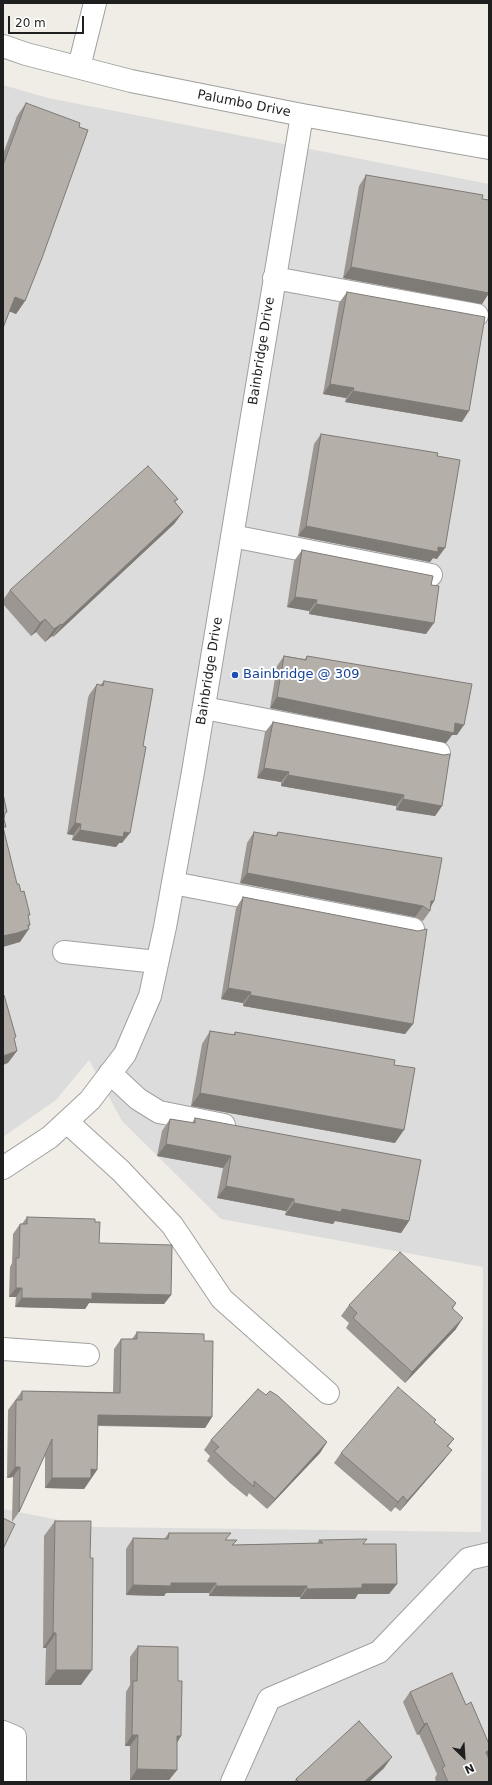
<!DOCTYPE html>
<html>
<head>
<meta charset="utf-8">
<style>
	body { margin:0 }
	#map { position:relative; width:492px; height:1785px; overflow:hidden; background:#efede6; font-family:"DejaVu Sans",sans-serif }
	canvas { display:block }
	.frame { position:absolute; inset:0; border:4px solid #1f1f1f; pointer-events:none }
	.north { position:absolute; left:444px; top:1737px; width:40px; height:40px; -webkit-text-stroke:3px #fff; paint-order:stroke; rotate:155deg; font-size:11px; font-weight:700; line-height:16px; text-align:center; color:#1f1f1f }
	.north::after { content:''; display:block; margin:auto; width:14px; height:18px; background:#1f1f1f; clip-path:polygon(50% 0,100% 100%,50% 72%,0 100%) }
	.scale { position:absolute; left:8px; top:16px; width:76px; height:18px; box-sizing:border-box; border:2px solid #1f1f1f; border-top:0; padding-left:5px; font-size:12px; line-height:14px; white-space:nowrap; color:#1f1f1f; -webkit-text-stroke:3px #fff; paint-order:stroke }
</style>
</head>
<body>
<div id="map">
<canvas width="492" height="1785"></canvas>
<div class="frame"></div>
<div class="north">N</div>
<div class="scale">20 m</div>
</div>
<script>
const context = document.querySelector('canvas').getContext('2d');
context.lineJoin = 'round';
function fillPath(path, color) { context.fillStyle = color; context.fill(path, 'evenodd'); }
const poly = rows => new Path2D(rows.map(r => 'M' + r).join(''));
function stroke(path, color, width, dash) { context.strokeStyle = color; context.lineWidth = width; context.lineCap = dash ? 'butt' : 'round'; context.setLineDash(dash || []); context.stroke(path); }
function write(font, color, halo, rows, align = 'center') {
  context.font = font + ' "DejaVu Sans",sans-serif'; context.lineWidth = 4; context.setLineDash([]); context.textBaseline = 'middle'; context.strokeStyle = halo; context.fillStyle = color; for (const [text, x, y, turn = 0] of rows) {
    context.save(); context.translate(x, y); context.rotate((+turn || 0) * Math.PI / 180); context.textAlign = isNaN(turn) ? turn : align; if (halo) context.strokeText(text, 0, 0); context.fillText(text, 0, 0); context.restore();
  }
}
fillPath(poly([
	[3,85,48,98,489,184,489,1782,3,1782,3,1509,95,1527,481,1532,483,1267,221,1219,122,1121,89,1060,56,1100,3,1137]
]), '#dddcdc');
const minor = poly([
	[3,46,26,54,131,81,302,115,489,148],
	[79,67,95,3],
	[274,278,477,315],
	[232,536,431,575],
	[204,708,439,753],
	[173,883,413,929],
	[64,952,157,962],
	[110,1073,138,1099,159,1112,224,1125],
	[67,1122,121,1171,172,1225,222,1299,328,1393],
	[3,1168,50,1137,90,1100,125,1054,150,996,165,927,193,772,302,115],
	[3,1349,88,1355],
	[3,1732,15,1737,15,1782],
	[232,1782,269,1699,379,1652,468,1559,489,1554]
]);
stroke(minor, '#a0a0a0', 24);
stroke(minor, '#fff', 22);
fillPath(poly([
	[26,103,25,301,16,314,9,311,3,328,3,154,17,116],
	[366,175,482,199,489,293,482,304,343,278,359,186],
	[347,292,462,422,345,402,346,398,323,394,339,303],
	[321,434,437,456,437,559,433,558,430,562,298,536,314,444],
	[178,499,175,502,183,512,174,524,53,637,52,636,45,642,36,632,31,636,3,604,3,600,10,590],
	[302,550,431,585,426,634,309,614,309,611,287,607,294,561],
	[284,656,305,659,307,656,457,735,452,735,446,743,270,708,277,666],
	[104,681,122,843,119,843,116,847,72,840,73,835,67,834,88,698,89,695,97,684,100,685],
	[273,722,442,806,435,816,396,810,396,806,281,786,281,782,257,778,265,732],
	[254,832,275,836,278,832,434,901,431,907,430,911,423,921,415,917,240,883,247,843],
	[243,897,413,1024,405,1034,243,1006,243,1003,221,999,236,908],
	[210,1031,233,1035,235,1032,395,1143,191,1106,202,1044],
	[195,1118,409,1221,401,1233,335,1221,333,1224,285,1215,286,1211,217,1198,223,1168,157,1156,162,1131,170,1119,192,1123],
	[27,1217,95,1222,99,1243,171,1295,164,1304,89,1303,85,1309,15,1307,16,1297,9,1297,10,1267,12,1263,13,1234,20,1224,22,1224],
	[456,1303,453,1308,456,1329,405,1383,346,1328,349,1323,341,1316,349,1305],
	[137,1332,204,1341,212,1417,205,1428,98,1426,97,1470,84,1489,45,1488,45,1455,19,1512,12,1522,13,1477,7,1478,8,1410,22,1391,113,1392,114,1349,121,1339,132,1339],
	[266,1395,327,1442,320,1453,267,1509,249,1493,247,1497,230,1483,207,1461,210,1456,204,1450,211,1440],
	[434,1422,454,1439,448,1447,444,1460,400,1511,395,1507,391,1512,334,1463,341,1453],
	[55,1521,90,1558,81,1685,45,1685,46,1648,43,1648,44,1536],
	[169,1533,227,1540,237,1540,233,1545,317,1544,319,1540,363,1544,397,1584,389,1594,358,1594,355,1599,300,1599,300,1597,209,1596,209,1593,166,1593,164,1596,126,1595,126,1549,133,1538,164,1539],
	[138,1646,178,1681,181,1736,177,1743,177,1770,169,1780,130,1780,130,1746,125,1746,126,1692,130,1685,130,1657],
	[410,1692,487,1755,489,1782,436,1782,435,1778,437,1774,419,1734,417,1735,403,1702],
	[384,1768,369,1782,294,1782,296,1779]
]), '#9b9691');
fillPath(poly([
	[351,267,489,293,482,304,343,278],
	[15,297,25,301,16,314,6,310],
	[330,384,354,388,346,398,323,394],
	[353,391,469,411,462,422,345,402],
	[183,512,174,524,53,637,62,625],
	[306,526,438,547,445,548,437,559,433,558,430,562,298,536],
	[295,597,317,600,309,611,287,607],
	[316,604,434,623,426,634,309,614],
	[45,619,36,632,31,636,40,623],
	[61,624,52,636,45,642,54,629],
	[277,697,455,723,464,725,457,735,452,735,446,743,270,708],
	[264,768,289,772,281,782,257,778],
	[288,775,404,795,396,806,281,786],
	[403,799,442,806,435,816,396,810],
	[75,823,81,824,73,835,67,834],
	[80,830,124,832,130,833,122,843,119,843,116,847,72,840],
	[247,873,423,906,415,917,240,883],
	[431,901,434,901,428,910],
	[30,925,27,930,29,929,20,942,3,947,3,936],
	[228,988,251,992,243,1003,221,999],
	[250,995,413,1024,405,1034,243,1006],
	[17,1051,8,1063,3,1065,3,1056],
	[200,1093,404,1130,395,1143,191,1106],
	[166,1144,231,1156,223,1168,157,1156],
	[226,1186,294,1199,286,1211,217,1198],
	[294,1203,342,1209,409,1221,401,1233,335,1221,333,1224,285,1215],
	[16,1288,22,1288,16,1297,9,1297],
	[92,1293,171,1295,164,1304,89,1303,85,1309,15,1307,22,1298],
	[463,1318,456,1329,405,1383,412,1372],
	[98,1415,212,1417,205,1428,91,1425],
	[327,1442,320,1453,267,1509,275,1499],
	[452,1450,444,1460,400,1511,407,1501],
	[15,1467,20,1467,13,1477,7,1478],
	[91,1469,97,1470,84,1489,45,1488,52,1478],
	[403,1496,395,1507,391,1512,398,1502],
	[171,1583,216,1583,209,1593,166,1593,164,1596,126,1595,133,1585],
	[362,1584,397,1584,389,1594,358,1594,355,1599,300,1599,307,1589],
	[216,1586,307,1586,300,1597,209,1596],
	[53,1633,56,1633,46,1648,43,1648],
	[56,1670,92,1670,81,1685,45,1685],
	[427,1723,419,1734,417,1735,424,1724],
	[132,1735,138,1735,130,1746,125,1746],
	[177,1736,181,1736,174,1747],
	[489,1750,489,1753,484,1760,486,1752],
	[392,1757,384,1768,369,1782,364,1782],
	[137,1769,177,1770,169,1780,130,1780]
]), '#7e7a76');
const building = poly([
	[26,103,80,123,79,127,88,130,42,258,25,301,15,297,3,328,3,165,26,103],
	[366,175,483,195,482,199,489,200,489,293,351,267,366,175],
	[347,292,485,317,469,411,353,391,354,388,330,384,347,292],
	[321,434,438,453,437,456,460,460,445,548,438,547,438,552,306,526,321,434],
	[148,466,178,499,174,501,183,512,62,625,61,624,54,629,45,619,40,623,10,590,148,466],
	[302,550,433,576,431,585,439,586,434,623,316,604,317,600,295,597,302,550],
	[284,656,306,660,307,656,472,684,464,725,455,723,454,733,277,697,284,656],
	[104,681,153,689,143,746,146,747,130,833,124,832,123,837,80,830,81,824,75,823,96,687,97,684,103,686,104,681],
	[273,722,444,755,450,754,442,806,403,799,404,795,288,775,289,772,264,768,273,722],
	[3,794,7,812,5,813,4,819,6,827,3,827,17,884,19,884,21,892,24,891,30,915,28,915,30,925,28,925,29,929,17,933,3,936,3,794],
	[254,832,277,836,278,832,442,858,434,901,431,901,430,911,423,906,247,873,254,832],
	[243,897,418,931,427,929,413,1024,250,995,251,992,228,988,243,897],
	[3,995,4,995,16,1037,14,1038,17,1051,3,1056,3,995],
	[210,1031,235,1035,235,1032,305,1044,395,1060,394,1065,415,1068,404,1130,200,1093,210,1031],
	[195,1118,421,1160,409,1221,342,1209,341,1212,294,1203,294,1199,226,1186,231,1156,166,1144,170,1119,195,1123,195,1118],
	[27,1217,95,1219,95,1222,100,1222,99,1243,172,1245,171,1295,92,1293,92,1299,22,1298,22,1288,16,1288,16,1258,19,1258,20,1224,27,1224,27,1217],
	[400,1252,456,1303,452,1308,463,1318,412,1372,353,1318,357,1313,349,1305,400,1252],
	[137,1332,204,1334,204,1341,213,1341,212,1417,98,1415,97,1470,91,1469,91,1478,52,1478,52,1439,19,1512,20,1467,15,1467,16,1400,22,1400,22,1391,120,1393,121,1339,137,1339,137,1332],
	[398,1387,436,1420,434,1422,454,1439,447,1446,452,1450,407,1501,403,1496,398,1502,341,1453,398,1387],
	[258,1389,266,1395,270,1391,278,1396,327,1442,275,1499,254,1481,254,1487,237,1472,214,1451,219,1447,211,1440,258,1389],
	[3,1518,15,1524,3,1549,3,1518],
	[55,1521,91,1521,90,1558,93,1558,92,1670,56,1670,56,1633,53,1633,55,1521],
	[169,1533,231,1533,225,1540,237,1540,232,1545,323,1543,319,1540,367,1539,363,1544,396,1544,397,1584,362,1584,362,1588,307,1589,307,1586,216,1586,216,1583,171,1583,171,1586,133,1585,133,1538,168,1539,169,1533],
	[138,1646,178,1647,178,1681,182,1681,181,1736,177,1736,177,1770,137,1769,138,1735,132,1735,133,1681,137,1681,138,1646],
	[452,1673,466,1705,471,1702,489,1744,489,1750,486,1752,489,1760,489,1782,448,1782,442,1768,445,1766,427,1723,424,1724,410,1692,452,1673],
	[359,1721,392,1757,364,1782,299,1782,296,1779,359,1721]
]);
fillPath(building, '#b4afa9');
stroke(building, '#7e7a76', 1);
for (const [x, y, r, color] of [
	[235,675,4,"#1a4fb4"]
]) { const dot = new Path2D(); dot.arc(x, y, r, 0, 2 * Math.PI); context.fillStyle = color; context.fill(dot); stroke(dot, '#fff', 1.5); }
write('13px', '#1f1f1f', '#fff', [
	["Palumbo Drive",244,104,11],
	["Bainbridge Drive",262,351,-81],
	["Bainbridge Drive",210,671,-81]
]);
write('13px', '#164399', '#fff', [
	["Bainbridge @ 309",243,675]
], 'left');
</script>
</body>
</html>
